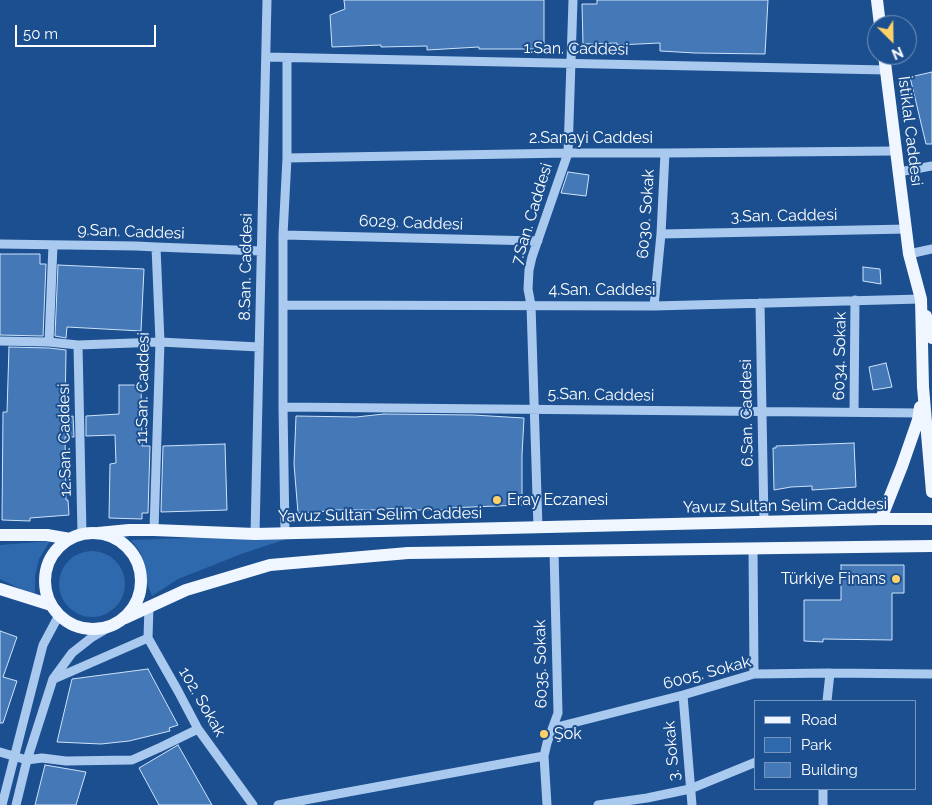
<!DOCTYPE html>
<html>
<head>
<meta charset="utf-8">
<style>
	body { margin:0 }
	#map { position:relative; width:932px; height:805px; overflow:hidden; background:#1b4f8f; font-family:Raleway,sans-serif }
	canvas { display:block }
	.legend { position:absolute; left:754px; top:700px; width:162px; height:90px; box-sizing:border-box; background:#1b4f8f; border:1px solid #7695bc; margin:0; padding:6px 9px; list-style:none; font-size:15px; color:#fff }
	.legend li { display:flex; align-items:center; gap:10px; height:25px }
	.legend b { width:25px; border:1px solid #7695bc }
	.north { position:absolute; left:867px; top:15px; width:50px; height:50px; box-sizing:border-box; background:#1b4f8f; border:1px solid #7695bc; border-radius:50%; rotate:157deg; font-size:14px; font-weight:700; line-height:20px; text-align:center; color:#fff }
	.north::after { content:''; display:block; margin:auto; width:18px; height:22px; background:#ffd166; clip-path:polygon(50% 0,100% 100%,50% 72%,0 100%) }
	.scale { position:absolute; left:15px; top:25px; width:141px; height:22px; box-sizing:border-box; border:2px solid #fff; border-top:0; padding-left:6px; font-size:15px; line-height:18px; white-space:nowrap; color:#fff; -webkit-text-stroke:4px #1b4f8f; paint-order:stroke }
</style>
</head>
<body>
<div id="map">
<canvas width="932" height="805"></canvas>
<ul class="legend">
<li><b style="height:6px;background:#f0f6ff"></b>Road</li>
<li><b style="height:14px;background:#2e69ad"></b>Park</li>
<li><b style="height:14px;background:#4478b7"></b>Building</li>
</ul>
<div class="north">N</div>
<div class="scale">50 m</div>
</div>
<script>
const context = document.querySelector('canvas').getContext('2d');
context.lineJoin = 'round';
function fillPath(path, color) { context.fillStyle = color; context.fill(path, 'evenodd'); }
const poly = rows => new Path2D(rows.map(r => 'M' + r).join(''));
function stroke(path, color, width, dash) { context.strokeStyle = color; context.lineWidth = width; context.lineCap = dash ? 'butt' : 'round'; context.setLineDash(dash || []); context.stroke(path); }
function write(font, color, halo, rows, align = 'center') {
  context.font = font + ' Raleway,sans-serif'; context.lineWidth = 4; context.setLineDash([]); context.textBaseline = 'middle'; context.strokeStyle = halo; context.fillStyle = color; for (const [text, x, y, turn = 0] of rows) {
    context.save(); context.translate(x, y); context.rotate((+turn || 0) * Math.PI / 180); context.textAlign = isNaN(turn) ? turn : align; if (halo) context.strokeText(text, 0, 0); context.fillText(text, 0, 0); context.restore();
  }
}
fillPath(poly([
	[302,534,244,553,178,579,152,596,147,583,145,567,140,552,131,540],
	[50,541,39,559,35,576,35,596,0,579,0,545],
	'59 584a33 33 0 1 1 66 0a33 33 0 1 1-66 0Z'
]), '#2e69ad');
const building = poly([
	[344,0,544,0,544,49,479,49,479,47,427,50,427,46,381,47,381,45,332,47,330,15,345,9,344,0],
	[597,0,768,0,765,54,695,53,660,51,660,43,617,45,617,43,583,44,582,4,597,4,597,0],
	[932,72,932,144,926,144,910,77,932,72],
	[568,172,589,175,586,196,561,193,568,172],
	[0,254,40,254,40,264,46,264,43,336,0,335,0,254],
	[58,265,144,269,141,331,67,327,66,338,55,336,58,265],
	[863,267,880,269,881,284,863,281,863,267],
	[9,347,49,348,66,350,65,417,73,416,74,437,65,437,66,500,68,500,69,515,30,518,30,521,2,520,3,412,7,412,9,347],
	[886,363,892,387,873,390,869,367,886,363],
	[119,385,141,385,142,446,150,446,148,513,142,513,142,519,109,518,110,464,116,463,115,435,86,436,86,416,119,414,119,385],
	[384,414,473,415,524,418,522,455,522,505,447,508,447,510,411,510,411,508,380,509,380,510,328,510,328,511,298,513,294,464,296,416,356,417,384,414],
	[854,443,856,487,812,490,812,486,791,487,774,490,773,448,776,448,776,446,854,443],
	[225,444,227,510,161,512,163,446,225,444],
	[841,565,904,565,904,593,892,593,892,640,823,639,823,642,804,641,804,600,841,600,841,565],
	[0,631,17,637,3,677,17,681,3,723,0,723,0,631],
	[148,669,178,725,169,728,170,731,129,741,101,744,57,742,72,679,148,669],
	[178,745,212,805,159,805,139,768,178,745],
	[45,765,86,772,76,805,35,805,45,765]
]);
fillPath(building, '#4478b7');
stroke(building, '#cfe3fa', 1);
stroke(poly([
	[266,57,886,70],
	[287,158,568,153,665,153,896,151],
	[899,172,932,166],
	[661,234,907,229],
	[283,235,538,241],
	[0,244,136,246,156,247,261,251],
	[909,254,932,249],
	[760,303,764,522],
	[283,305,654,306,921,299],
	[654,306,661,234,665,153],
	[0,341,49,342,78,345,160,342,259,347],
	[49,342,53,245],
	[78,345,82,534],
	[283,407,920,413],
	[854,412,855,300],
	[538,528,531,305,528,289,529,270,532,257,568,153,573,0],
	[154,530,160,342,156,247],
	[285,533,283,407,283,235,287,158,287,58],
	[255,534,267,0],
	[753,548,754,674],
	[149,606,148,638,178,691,198,729,253,805],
	[54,679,148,638],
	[683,695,692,805],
	[827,701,830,673],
	[553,728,683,695,754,674,830,673,932,674],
	[0,752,27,760,42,758,66,761,132,760,161,747,198,729],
	[823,789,823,805],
	[2,805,43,645,59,615],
	[16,805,27,760,53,679,72,653,91,638,113,625],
	[278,805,544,756],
	[547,805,544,756,547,743,558,713,554,551],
	[598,805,647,798,690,789,756,762]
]), '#a9c9ee', 9);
stroke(poly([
	[877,0,880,25],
	[884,55,909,254,921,299,923,387,932,492],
	[926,316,932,338],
	[881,519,902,466,918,420,920,407],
	'45 581a48 48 0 1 1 96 0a48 48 0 1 1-96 0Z',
	[98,533,129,530,154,530,255,534,881,519,932,519],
	[0,535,47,535,70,539],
	[0,589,51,605],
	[125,618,186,590,270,565,408,553,932,546]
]), '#f0f6ff', 12);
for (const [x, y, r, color] of [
	[497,500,5,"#ffd166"],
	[896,579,5,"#ffd166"],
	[544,734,5,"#ffd166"]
]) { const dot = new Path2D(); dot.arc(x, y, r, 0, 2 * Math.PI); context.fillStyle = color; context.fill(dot); stroke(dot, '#1b4f8f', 2); }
write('16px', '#fff', '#1b4f8f', [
	["1.San. Caddesi",576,49,1],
	["İstiklal Caddesi",910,131,83],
	["2.Sanayi Caddesi",591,138],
	["7.San. Caddesi",532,214,-73],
	["6030. Sokak",646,214,-86],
	["3.San. Caddesi",784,216,-1],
	["6029. Caddesi",411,223,2],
	["9.San. Caddesi",131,232,2],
	["8.San. Caddesi",246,267,-89],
	["4.San. Caddesi",602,290],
	["6034. Sokak",840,356,-89],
	["11.San. Caddesi",143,388,-89],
	["5.San. Caddesi",601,395,1],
	["6.San. Caddesi",747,413,-91],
	["12.San. Caddesi",65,440,-91],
	["Yavuz Sultan Selim Caddesi",785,506,-1],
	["Yavuz Sultan Selim Caddesi",380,515,-1],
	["6035. Sokak",541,664,-91],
	["6005. Sokak",707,673,-15],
	["102. Sokak",202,702,60],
	["3. Sokak",672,751,-95]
]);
write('16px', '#fff', '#1b4f8f', [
	["Eray Eczanesi",507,500],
	["Türkiye Finans",886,579,"right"],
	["Şok",554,734]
], 'left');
</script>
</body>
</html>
